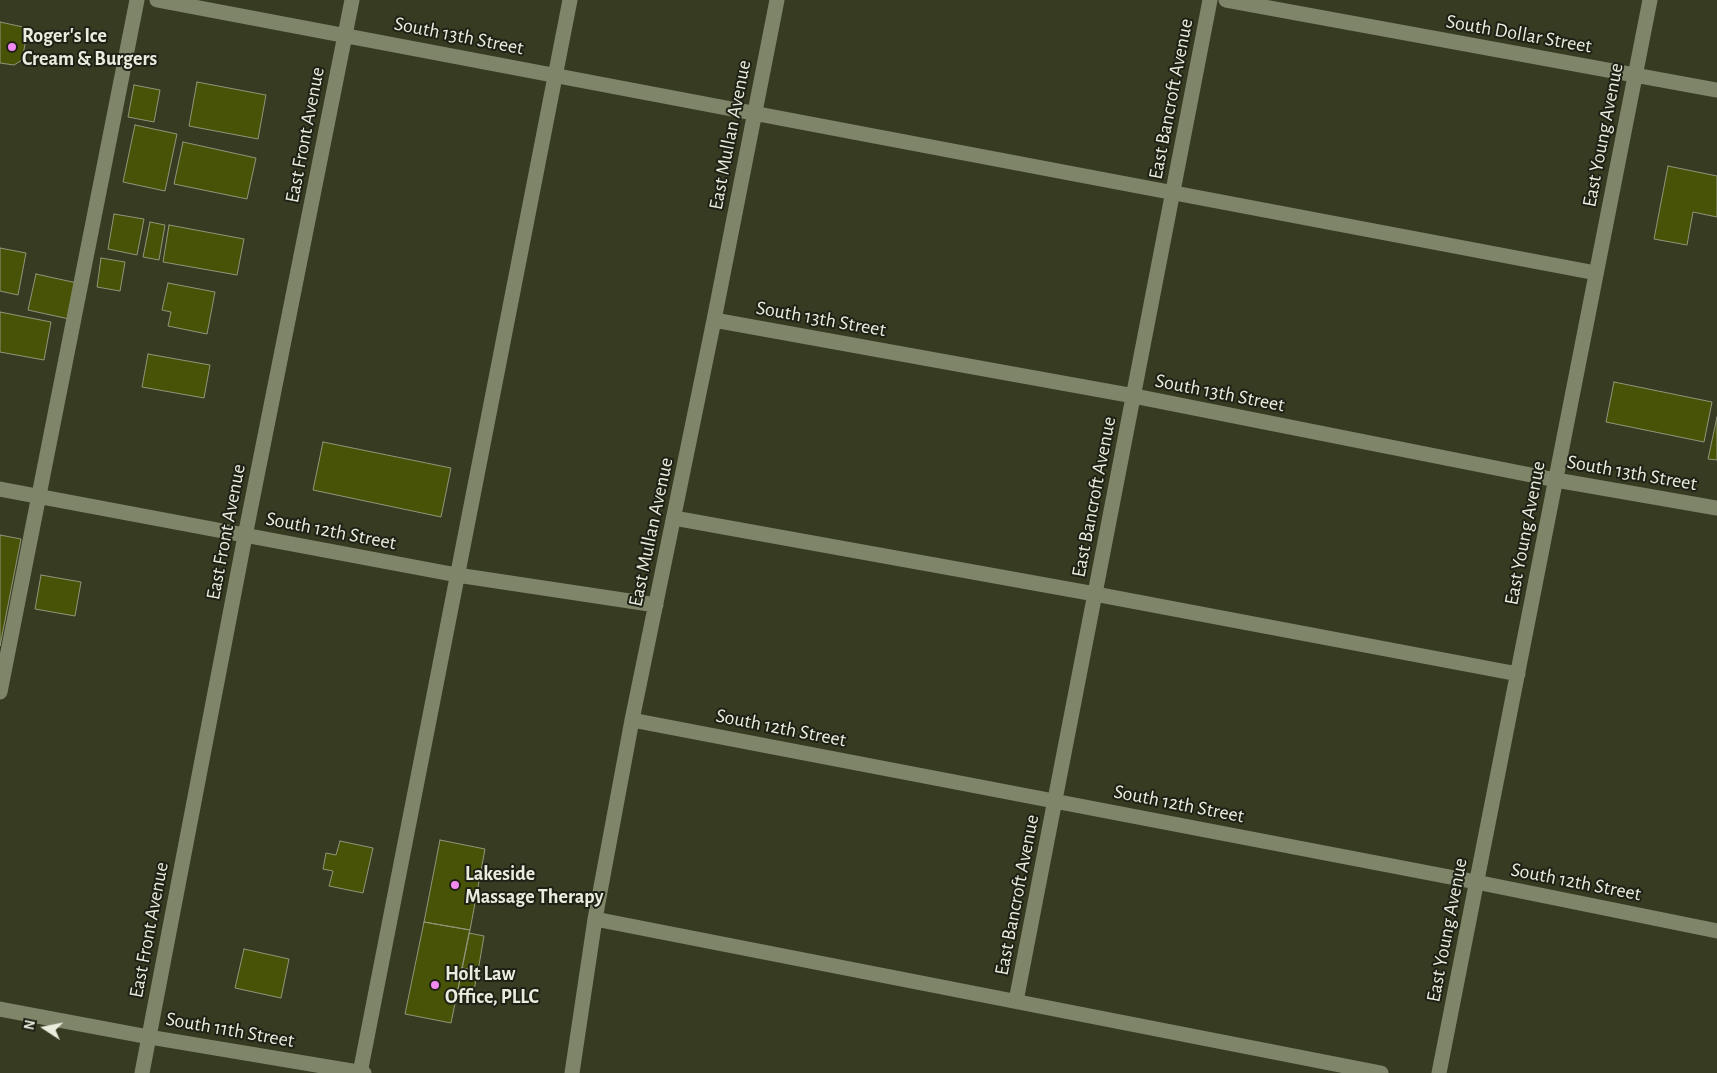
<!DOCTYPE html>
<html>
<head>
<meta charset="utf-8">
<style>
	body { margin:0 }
	#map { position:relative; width:1717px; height:1073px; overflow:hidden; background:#363b22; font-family:"Alegreya Sans",sans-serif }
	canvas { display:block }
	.north { position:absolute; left:20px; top:1003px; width:50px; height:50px; -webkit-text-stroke:4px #1e2115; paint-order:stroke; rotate:281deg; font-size:14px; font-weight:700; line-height:20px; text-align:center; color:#eaedde }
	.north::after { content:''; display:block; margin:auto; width:18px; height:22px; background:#eaedde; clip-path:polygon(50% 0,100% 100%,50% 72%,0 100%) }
</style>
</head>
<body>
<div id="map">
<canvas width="1717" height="1073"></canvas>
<div class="north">N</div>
</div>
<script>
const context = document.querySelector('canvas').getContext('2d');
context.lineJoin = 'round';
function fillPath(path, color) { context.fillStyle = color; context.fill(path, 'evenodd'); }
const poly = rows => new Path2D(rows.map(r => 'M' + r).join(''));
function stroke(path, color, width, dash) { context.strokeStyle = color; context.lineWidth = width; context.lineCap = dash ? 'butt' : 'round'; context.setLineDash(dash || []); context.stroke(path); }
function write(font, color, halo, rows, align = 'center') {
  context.font = font + ' "Alegreya Sans",sans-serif'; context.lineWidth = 4; context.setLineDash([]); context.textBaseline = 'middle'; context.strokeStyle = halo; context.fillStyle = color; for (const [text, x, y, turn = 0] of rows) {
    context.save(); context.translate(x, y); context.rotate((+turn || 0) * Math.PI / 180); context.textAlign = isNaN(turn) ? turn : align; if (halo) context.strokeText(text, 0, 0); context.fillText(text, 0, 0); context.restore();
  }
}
const building = poly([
	[0,22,23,27,27,34,22,60,14,65,0,63,0,22],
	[197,82,266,95,258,139,189,126,197,82],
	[134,85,160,90,154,122,128,117,134,85],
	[135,125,177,134,165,191,123,182,135,125],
	[183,142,256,158,247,199,174,184,183,142],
	[1668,166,1717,176,1717,217,1693,212,1687,245,1654,239,1668,166],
	[114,214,144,219,137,255,108,249,114,214],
	[150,222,165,225,159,260,143,257,150,222],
	[169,225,244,239,237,275,163,262,169,225],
	[0,248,26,253,18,295,0,291,0,248],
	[101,258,125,262,120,291,97,287,101,258],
	[36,274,77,283,69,319,28,310,36,274],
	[168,283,215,292,207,334,168,326,171,312,162,310,168,283],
	[0,312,51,322,44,360,0,352,0,312],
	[148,354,210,365,204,398,142,387,148,354],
	[1614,382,1712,402,1704,442,1606,422,1614,382],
	[1717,417,1717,460,1708,459,1717,417],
	[323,442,451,468,441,517,313,490,323,442],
	[0,535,21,539,0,646,0,535],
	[41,575,81,582,75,616,35,609,41,575],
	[440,840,485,849,470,930,424,922,440,840],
	[340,841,373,848,363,893,329,886,333,871,323,869,326,853,336,855,340,841],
	[424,922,470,930,451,1023,405,1014,424,922],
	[469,933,484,936,478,971,462,968,469,933],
	[244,949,289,959,281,998,235,988,244,949],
	[462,968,478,971,471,1004,456,1001,462,968]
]);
fillPath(building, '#495308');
stroke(building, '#90967a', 1);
stroke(poly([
	[157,0,1596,273],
	[1226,0,1717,90],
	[714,320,1134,396,1556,480,1717,508],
	[0,489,457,575,656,605],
	[674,518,1095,594,1518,674],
	[0,692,137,0],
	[632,720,1476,882,1717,931],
	[595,919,1381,1073],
	[1016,1001,1210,0],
	[0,1009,149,1037,364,1073],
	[142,1073,245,536,352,0],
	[360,1073,570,0],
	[572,1073,595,919,632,720,714,320,777,0],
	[1439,1073,1650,0]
]), '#7f8569', 15);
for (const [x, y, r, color] of [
	[12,47,5,"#f38af1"],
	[455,885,5,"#f38af1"],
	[435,985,5,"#f38af1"]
]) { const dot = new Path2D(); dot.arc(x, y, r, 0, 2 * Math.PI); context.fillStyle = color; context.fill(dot); stroke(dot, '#1e2115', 2); }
write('20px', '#eaedde', '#1e2115', [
	["South Dollar Street",1519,34,10],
	["South 13th Street",459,36,11],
	["East Bancroft Avenue",1171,99,-79],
	["East Front Avenue",305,135,-79],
	["East Mullan Avenue",730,135,-79],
	["East Young Avenue",1603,135,-79],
	["South 13th Street",821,319,10],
	["South 13th Street",1220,393,11],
	["South 13th Street",1632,473,10],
	["East Bancroft Avenue",1094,497,-79],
	["South 12th Street",331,531,11],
	["East Front Avenue",226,532,-79],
	["East Mullan Avenue",651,532,-78],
	["East Young Avenue",1525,533,-79],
	["South 12th Street",781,728,11],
	["South 12th Street",1179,804,11],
	["South 12th Street",1576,882,11],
	["East Bancroft Avenue",1017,895,-79],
	["East Front Avenue",149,930,-79],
	["East Young Avenue",1447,930,-79],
	["South 11th Street",230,1030,10]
]);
write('bold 20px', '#eaedde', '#1e2115', [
	["Roger's Ice",22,36],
	["Cream & Burgers",22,59],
	["Lakeside",465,874],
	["Massage Therapy",465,897],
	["Holt Law",445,974],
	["Office, PLLC",445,997]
], 'left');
</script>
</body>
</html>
